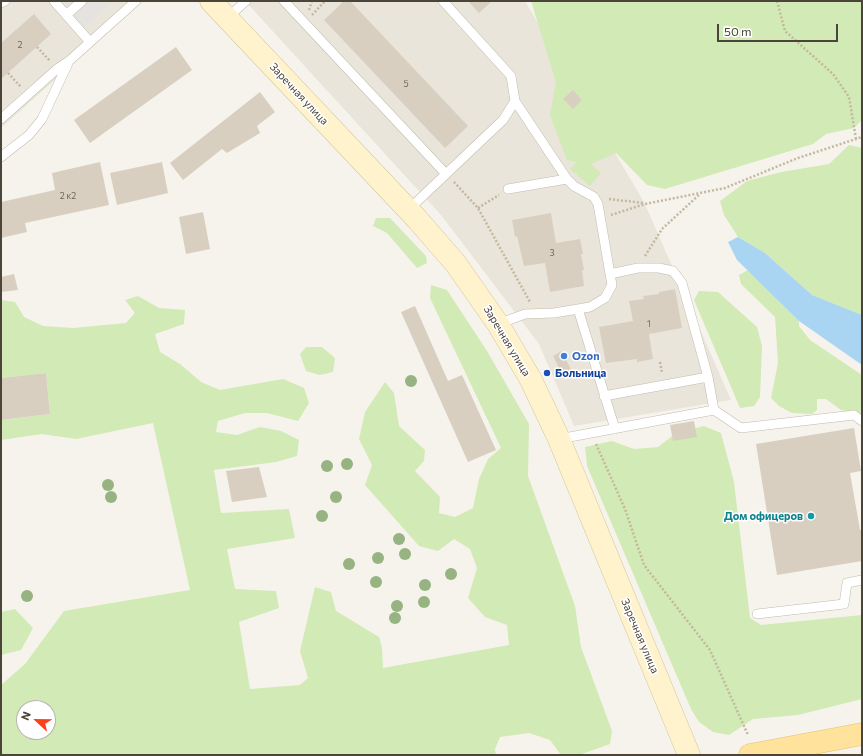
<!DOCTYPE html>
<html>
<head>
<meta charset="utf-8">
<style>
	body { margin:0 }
	#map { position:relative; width:863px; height:756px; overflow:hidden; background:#f6f3ec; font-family:Commissioner,sans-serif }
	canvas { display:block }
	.frame { position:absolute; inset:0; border:2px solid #4b4439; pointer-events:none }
	.north { position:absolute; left:16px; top:700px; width:40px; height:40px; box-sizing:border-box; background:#fff; border:1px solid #b7b4b0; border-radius:50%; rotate:292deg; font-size:11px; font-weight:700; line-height:16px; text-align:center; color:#4b4439 }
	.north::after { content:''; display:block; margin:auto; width:14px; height:18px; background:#fc3f1d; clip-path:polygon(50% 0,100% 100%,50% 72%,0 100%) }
	.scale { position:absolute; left:717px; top:24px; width:121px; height:18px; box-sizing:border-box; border:2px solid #4b4439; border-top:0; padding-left:5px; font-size:12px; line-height:14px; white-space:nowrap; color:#4b4439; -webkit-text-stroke:3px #fff; paint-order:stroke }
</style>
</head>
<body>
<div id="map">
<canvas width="863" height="756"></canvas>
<div class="frame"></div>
<div class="north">N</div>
<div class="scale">50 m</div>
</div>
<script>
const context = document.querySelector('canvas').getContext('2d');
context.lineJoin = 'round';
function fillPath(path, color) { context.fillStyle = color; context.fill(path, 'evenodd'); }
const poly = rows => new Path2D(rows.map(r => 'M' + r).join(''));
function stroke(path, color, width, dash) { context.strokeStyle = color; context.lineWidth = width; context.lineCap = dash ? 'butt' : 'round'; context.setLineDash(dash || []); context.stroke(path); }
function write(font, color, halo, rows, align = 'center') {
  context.font = font + ' Commissioner,sans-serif'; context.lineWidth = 3; context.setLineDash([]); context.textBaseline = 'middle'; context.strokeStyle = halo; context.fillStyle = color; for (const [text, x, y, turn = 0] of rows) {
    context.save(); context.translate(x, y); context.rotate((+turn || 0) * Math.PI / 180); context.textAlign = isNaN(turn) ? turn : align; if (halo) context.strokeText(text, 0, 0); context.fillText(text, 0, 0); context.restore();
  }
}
fillPath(poly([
	[1,1,143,1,1,128],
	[245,1,525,1,644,202,731,400,574,426,539,344,441,215]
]), '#eae5da');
fillPath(poly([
	[531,1,862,1,862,120,854,128,826,134,813,144,665,189,647,185,616,153,591,164,601,173,590,186,570,169,577,162,567,160,550,115,556,82],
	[849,145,862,148,862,315,812,295,765,253,738,237,724,215,720,201,747,181,781,172,829,164],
	[376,218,390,218,426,256,427,263,417,268,387,233,373,226],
	[748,270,799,321,799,326,810,340,862,375,862,414,841,410,826,399,817,399,817,410,812,414,792,413,779,406,771,398,778,363,775,317,741,284,739,275],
	[431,285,447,290,487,351,529,424,528,476,575,606,581,647,612,731,610,744,579,755,561,755,550,740,529,733,500,737,495,749,496,755,1,755,1,685,25,664,64,611,190,590,153,423,76,439,42,434,1,440,1,420,50,414,46,373,1,378,1,300,15,302,24,317,43,326,73,328,126,323,135,313,125,300,138,296,159,308,185,310,184,324,155,334,160,352,180,364,201,382,220,390,283,379,304,388,309,403,298,421,267,413,245,413,218,421,216,432,237,435,260,427,281,431,299,440,297,456,276,462,214,470,221,513,289,509,295,538,227,549,235,589,276,591,279,608,239,622,250,689,300,685,308,678,300,651,315,587,331,592,336,611,379,637,382,648,383,668,509,645,507,625,485,617,468,598,477,568,470,549,454,539,438,551,419,546,365,485,372,465,359,439,365,412,385,382,394,393,399,426,425,450,424,461,415,471,440,497,439,513,455,517,473,508,479,479,488,459,501,448,430,298],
	[24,708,48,708,48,732,24,732],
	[699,291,718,292,757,327,762,346,760,397,754,406,740,408,694,300],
	[306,347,322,347,335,358,333,372,320,375,306,371,300,354],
	[704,426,721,433,734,482,750,618,761,625,862,615,862,699,798,715,753,719,729,735,713,732,699,722,691,709,587,466,585,447,612,441,634,449,658,447,676,433],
	[15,609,33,628,21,650,1,655,1,612]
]), '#d2eab5');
fillPath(poly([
	[56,1,113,1,76,34,51,6]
]), '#e5e3e0');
fillPath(poly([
	[738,237,765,253,812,295,862,315,862,365,799,321,737,260,728,242]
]), '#a9d4f2');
fillPath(poly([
	[344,1,350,1,468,126,445,148,324,20],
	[468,1,492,1,479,13],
	[34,14,51,34,1,79,1,43],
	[176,47,192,70,90,143,74,120],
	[573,90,582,100,573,109,563,99],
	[260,92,275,112,257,126,260,133,227,153,222,149,183,180,170,163],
	[100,162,109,205,25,223,27,232,1,238,1,202,55,190,52,173],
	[162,162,168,193,117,205,110,173],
	[203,212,210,249,186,254,179,217],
	[551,213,556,243,580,239,583,254,581,254,584,270,582,270,584,286,550,292,545,263,524,266,517,236,515,237,512,220],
	[14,274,18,290,1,292,1,277],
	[675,289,682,328,649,334,653,359,637,362,637,359,606,363,599,327,633,321,629,301,644,299,643,296,659,294,659,292],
	[415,306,448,381,462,375,496,450,468,462,401,312],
	[562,351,571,370,562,374,553,356],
	[46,373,50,414,1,420,1,378],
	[694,421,697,437,673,441,670,425],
	[854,428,861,471,850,473,860,530,862,530,862,561,777,575,756,444],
	[259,467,267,497,232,502,226,471]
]), '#d8cfc1');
const lane = poly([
	[54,1,90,42],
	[284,1,446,174],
	[443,1,511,76,515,101,567,179,574,186,594,197,598,204,610,274,612,285,605,298,590,307,554,313,525,314,498,324],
	[1,3,5,1],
	[66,15,82,1],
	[227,18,246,1],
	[1,119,57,69,69,61],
	[1,157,29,135,42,119,69,61,136,1],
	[508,189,567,179],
	[408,210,503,120,515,101],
	[610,274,638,268,659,268,673,271,682,283,708,377,714,410],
	[578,309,615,429],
	[604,396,708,377],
	[559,439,714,410,741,428,854,415,862,421],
	[757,614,844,604,847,583,862,580]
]);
const secondary = poly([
	[211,1,417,219,456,264,498,324,531,380,559,439,689,755]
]);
const primary = poly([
	[750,755,862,734]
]);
stroke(lane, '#c2bbae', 10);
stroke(secondary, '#d6c79b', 23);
stroke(primary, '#e6c16a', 23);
stroke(poly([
	[777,1,785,31,833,74,849,97,856,139],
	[309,10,312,1],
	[312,15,325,1],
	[37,47,50,61],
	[8,73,21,87],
	[454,182,478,208,530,302],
	[609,199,643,203],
	[478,208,499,195],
	[611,215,645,204,725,188,798,158,862,137],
	[645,256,662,229,700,194],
	[660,362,662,373],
	[596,444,625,509,644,565,710,650,748,735]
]), '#c4b79f', 2.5, [2, 2]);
stroke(lane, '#fff', 9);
stroke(secondary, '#fff3cd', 22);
stroke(primary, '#ffe39c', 22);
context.fillStyle = '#97b381';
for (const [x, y] of [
	[411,381],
	[347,464],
	[327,466],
	[108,485],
	[111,497],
	[336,497],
	[322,516],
	[399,539],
	[405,554],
	[378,558],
	[349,564],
	[451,574],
	[376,582],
	[425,585],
	[27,596],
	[424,602],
	[397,606],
	[395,618]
]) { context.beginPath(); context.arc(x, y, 6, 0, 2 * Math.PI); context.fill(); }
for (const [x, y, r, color] of [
	[564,356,4,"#3f7fe0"],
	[547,373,4,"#1a4fb4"],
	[811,516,4,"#0f9aa8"]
]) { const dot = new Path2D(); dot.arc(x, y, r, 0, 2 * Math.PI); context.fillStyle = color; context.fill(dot); stroke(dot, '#fff', 1.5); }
write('9px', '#6e675b', null, [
	["2",20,45],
	["5",406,84],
	["2 к2",68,196],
	["3",552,253],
	["1",649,324]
]);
write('11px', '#4b4439', '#fff', [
	["Заречная улица",299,94,47],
	["Заречная улица",507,341,59],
	["Заречная улица",640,636,67]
]);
write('bold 11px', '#366cbe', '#fff', [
	["Ozon",572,356]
], 'left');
write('bold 11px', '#164399', '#fff', [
	["Больница",555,373]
], 'left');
write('bold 11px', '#0d838f', '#fff', [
	["Дом офицеров",803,516]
], 'right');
</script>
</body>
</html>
